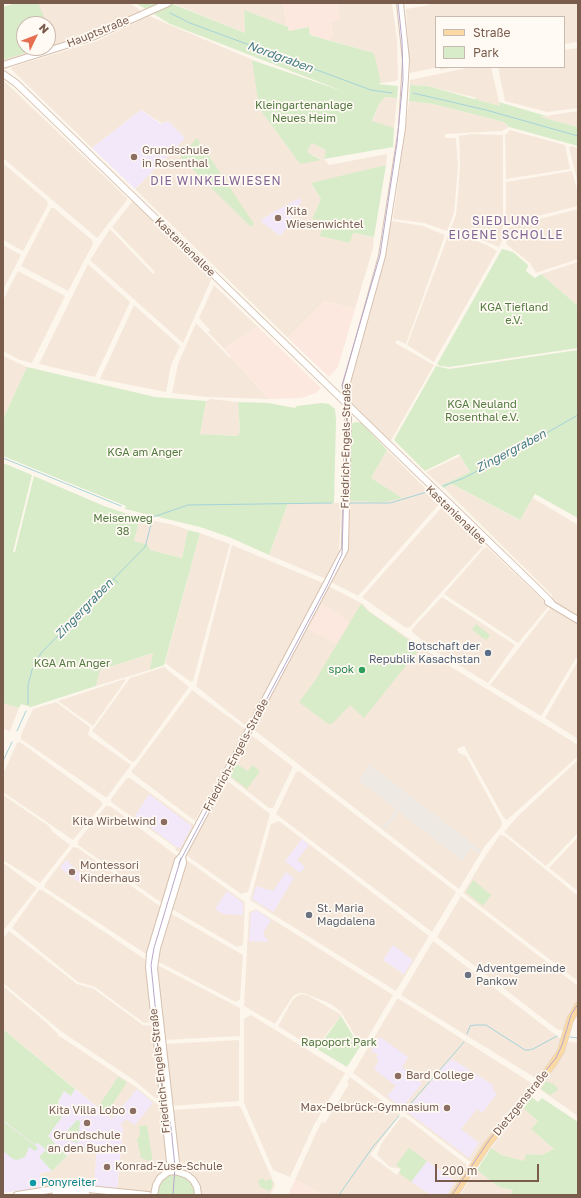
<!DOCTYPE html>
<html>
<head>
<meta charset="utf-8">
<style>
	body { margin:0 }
	#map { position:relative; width:581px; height:1198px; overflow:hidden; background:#fdf6ec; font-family:"Golos Text",sans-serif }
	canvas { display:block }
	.frame { position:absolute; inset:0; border:4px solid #7a5c4d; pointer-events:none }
	.legend { position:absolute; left:435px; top:16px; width:130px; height:52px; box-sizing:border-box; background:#fffaf3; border:1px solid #cabbb1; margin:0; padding:5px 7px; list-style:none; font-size:12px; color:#7a5c4d }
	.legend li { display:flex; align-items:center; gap:8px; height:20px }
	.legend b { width:20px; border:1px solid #cabbb1 }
	.north { position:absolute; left:16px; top:16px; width:40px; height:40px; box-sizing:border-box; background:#fffaf3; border:1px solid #cabbb1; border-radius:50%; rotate:47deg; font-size:11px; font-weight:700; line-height:16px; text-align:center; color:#7a5c4d }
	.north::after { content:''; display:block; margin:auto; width:14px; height:18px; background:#e76f51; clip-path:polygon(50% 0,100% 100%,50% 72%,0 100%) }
	.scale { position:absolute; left:435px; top:1164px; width:104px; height:18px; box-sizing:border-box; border:2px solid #7a5c4d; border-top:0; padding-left:5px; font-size:12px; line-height:14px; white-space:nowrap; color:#7a5c4d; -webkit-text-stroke:3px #fffaf3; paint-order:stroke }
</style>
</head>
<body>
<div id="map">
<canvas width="581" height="1198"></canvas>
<div class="frame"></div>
<ul class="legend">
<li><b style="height:5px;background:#fbd9a5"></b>Straße</li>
<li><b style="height:11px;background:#d8ecc9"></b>Park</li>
</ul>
<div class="north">N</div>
<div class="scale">200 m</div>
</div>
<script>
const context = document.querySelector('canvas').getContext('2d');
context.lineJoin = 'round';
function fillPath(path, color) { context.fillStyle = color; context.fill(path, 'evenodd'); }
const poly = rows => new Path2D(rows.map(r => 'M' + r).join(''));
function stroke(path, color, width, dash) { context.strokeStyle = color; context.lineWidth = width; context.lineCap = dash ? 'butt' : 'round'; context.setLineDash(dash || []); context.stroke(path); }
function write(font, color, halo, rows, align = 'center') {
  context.font = font + ' "Golos Text",sans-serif'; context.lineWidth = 3.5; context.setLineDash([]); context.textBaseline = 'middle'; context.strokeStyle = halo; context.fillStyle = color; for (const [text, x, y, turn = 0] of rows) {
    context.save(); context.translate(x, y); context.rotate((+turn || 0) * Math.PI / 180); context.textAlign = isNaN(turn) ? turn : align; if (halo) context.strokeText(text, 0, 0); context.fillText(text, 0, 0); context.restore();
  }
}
fillPath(poly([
	[16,3,130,3,142,12,91,35,3,61,3,7],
	[24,24,48,24,48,48,24,48],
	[172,3,283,3,288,27,244,10,245,33],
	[337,3,392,3,397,40,398,78,396,81,381,83,373,53,329,40,333,35,330,22,340,19],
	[429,3,578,3,578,42,564,44,564,17,436,17,436,67,456,67,440,70,439,67,410,73,406,9,429,5],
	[149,16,258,62,253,60,259,108,300,164,321,159,307,152,312,143,326,150,324,159,329,165,387,154,386,165,311,184,321,199,312,219,324,221,350,243,352,233,374,237,373,248,355,309,325,301,288,338,135,189,185,138,141,110,92,148,11,69,12,67,97,41],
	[578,48,578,108,547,112,505,101,498,67,564,67,564,50],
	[471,67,491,67,500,106,477,100,477,98,428,86,410,85,410,80],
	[4,81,127,198,127,200,97,238,3,158],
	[385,97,397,98,394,128,372,122,379,104],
	[409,101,433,104,504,122,509,127,502,131,445,134,445,138,456,138,458,166,454,213,447,231,424,223,393,219],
	[578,111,578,127,539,117],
	[510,130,565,145,570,169,506,179,505,135],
	[472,134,503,135,503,239,499,247,451,228,456,215,458,196,460,165,459,136],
	[571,146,578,148,578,183,569,148],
	[3,163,47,201,48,205,23,251,3,240],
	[572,171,578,193,578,206,506,224,506,182],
	[134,201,212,278,183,343,90,260,110,229,153,274,155,272,112,227,131,203],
	[51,208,54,208,92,240,93,244,68,291,21,266],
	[578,209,578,259,536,273,530,263,506,244,509,227],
	[392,221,423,226,445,235,409,336,406,344,397,340,395,343,434,365,390,442,349,404,347,393,390,222],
	[448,236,457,238,463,236,487,245,497,251,434,362,407,345],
	[3,245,21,255,3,290],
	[578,262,578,306,541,274],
	[88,264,130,302,95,377,39,364],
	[18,271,65,296,32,363,20,360,3,351,3,300],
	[214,285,258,327,224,349,208,332,210,330,199,318],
	[134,305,180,346,171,365,166,392,100,379],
	[196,323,230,358,231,357,269,399,207,397,172,393,178,364],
	[3,356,27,367,3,419],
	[211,399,238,402,240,432,238,436,200,434,206,401],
	[387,450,440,503,358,596,331,582,347,551,346,501,401,498,371,478],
	[460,456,470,472,463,476,441,486,426,472],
	[452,484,519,520,533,498,578,525,578,617,553,601,552,595,444,488],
	[288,503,341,503,339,553,326,579,269,555],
	[443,506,445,506,481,540,483,546,410,627,406,628,363,598,363,596],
	[140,518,174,525,188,530,182,558,150,550,134,541],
	[200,533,230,544,193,681,191,682,165,663],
	[232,545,323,583,248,725,246,726,196,686],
	[487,547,549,606,518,643,444,594,484,548],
	[328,586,363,604,369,611,443,662,578,745,578,756,507,820,504,818,464,746,457,749,459,753,466,756,502,822,501,827,485,846,459,889,253,729],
	[442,597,515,645,488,683,437,652,412,632,412,629],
	[551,607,578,622,578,655,541,716,490,685],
	[154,653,150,670,96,686,100,670],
	[578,661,578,739,545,718],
	[164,667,189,687,135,761,132,762,92,731,130,678],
	[125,679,125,681,93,726,58,701],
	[192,690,245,729,195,821,131,772],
	[56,702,90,727,88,735,131,765,107,797,105,797,21,739,21,735,33,709],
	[3,703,19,708,10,731,3,729],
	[250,734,293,767,273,808,269,808,228,776],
	[20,742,102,802,102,805,73,840,3,792,3,774,17,743],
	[578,760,578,833,546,866,504,832,517,817],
	[299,771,456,892,432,932,276,814,296,772],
	[127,778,130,778,194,825,180,852,176,851,175,847,111,802,111,799],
	[225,781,229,782,270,814,248,892,241,894,186,855],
	[3,795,49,826,53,832,70,845,40,883,3,860],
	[106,806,110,806,177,856,162,903,78,845,78,841],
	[279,821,429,936,396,991,250,900,271,824],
	[500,835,505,836,578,896,578,981,463,893,486,855],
	[578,837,578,891,549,868],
	[73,847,78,848,161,907,146,954,44,887,45,884],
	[185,861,188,861,245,902,243,945,237,947,172,909],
	[3,863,37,888,3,931],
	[39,890,42,890,146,960,153,1020,151,1022,144,1023,95,987,78,982,12,928],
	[461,896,578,986,578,1002,570,1013,563,1030,558,1030,437,937],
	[256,909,393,995,364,1044,361,1044,358,1041,341,1012,331,1004,304,993,299,993,293,996,275,1024,244,1006,249,912],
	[170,913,243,955,240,999,236,1002,157,961,157,953],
	[9,931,77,984,94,989,143,1025,153,1026,160,1098,155,1098,134,1080,62,1032,3,983,3,938],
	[433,941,561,1039,555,1055,537,1079,401,995],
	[159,966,240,1008,240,1036,164,1040,156,968],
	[3,986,48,1024,58,1034,58,1036,61,1037,136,1087,162,1108,169,1169,152,1193,117,1188,123,1128,3,1029],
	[301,994,307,995,342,1015,328,1032,316,1050,278,1026,293,999],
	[397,999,399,999,533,1084,490,1135,472,1161,469,1161,353,1073],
	[251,1015,345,1073,314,1125,290,1177,273,1170,244,1103,244,1019],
	[239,1040,239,1101,171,1106,165,1044],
	[567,1041,578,1043,578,1116,538,1088],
	[350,1077,400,1114,370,1155,397,1175,401,1169,390,1167,377,1155,381,1144,401,1117,405,1117,467,1165,467,1168,450,1195,324,1195,295,1180,316,1133,322,1122,325,1123,334,1108,332,1107,335,1107,349,1084,347,1082],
	[238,1106,241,1108,275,1185,270,1195,199,1195,179,1170,173,1110],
	[523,1108,538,1121,531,1129,554,1149,543,1155,526,1154,524,1161,502,1155,491,1148],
	[77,1146,97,1147,94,1186,67,1184,43,1187,40,1173,52,1171],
	[477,1170,499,1187,513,1190,510,1195,464,1195,461,1193]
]), '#f5e8da');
fillPath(poly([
	[283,3,337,3,340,19,330,22,333,35,329,40,310,35,309,27,289,31],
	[325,301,355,309,338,367,329,377,288,338],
	[258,327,321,388,316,393,301,398,269,399,224,349],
	[322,604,350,622,337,644,308,629],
	[295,1180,324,1195,288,1195]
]), '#fde8e0');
fillPath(poly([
	[370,765,481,850,478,854,471,848,463,861,399,812,385,830,382,828,396,809,358,780]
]), '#efe9e4');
fillPath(poly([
	[141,110,161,124,168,121,185,138,135,189,92,148],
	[300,198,301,202,282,235,279,235,260,221,275,211],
	[149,794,192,826,181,847,178,848,135,816],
	[302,839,309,845,297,860,305,867,300,873,285,861],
	[66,860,83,876,78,882,60,868],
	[286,872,294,878,273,912,252,899,256,886,273,891],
	[227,891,243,903,243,915,223,914,215,909],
	[256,910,271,920,263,933,268,942,249,941,251,913],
	[393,945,413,960,404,974,383,960],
	[380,1037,408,1057,402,1067,422,1083,402,1108,387,1096,396,1086,374,1069,379,1060,376,1058,378,1055,371,1051],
	[452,1059,493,1085,493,1090,497,1094,482,1113,477,1109,461,1129,479,1143,469,1158,406,1111,428,1086,437,1073],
	[75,1089,112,1119,137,1089,153,1103,135,1125,126,1119,120,1126,123,1128,117,1188,94,1186,97,1147,77,1146,67,1156,48,1136,62,1117,54,1111,59,1104,58,1103,64,1091,71,1096],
	[3,1120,34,1144,38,1143,46,1150,39,1157,52,1171,40,1173,43,1187,3,1193],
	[427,1161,455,1181,447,1195,431,1195,411,1182]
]), '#f3e8fa');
fillPath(poly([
	[16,3,38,3,47,24,24,24,24,48,41,48,3,60,3,7],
	[136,3,170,3,245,33,244,10,288,27,289,31,309,27,310,35,374,53,381,83,378,84,398,86,397,98,385,97,379,104,372,121,394,128,393,147,324,159,326,150,312,143,307,152,321,160,300,164,259,108,252,60,345,92,170,24],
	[410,85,428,86,474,99,477,98,478,100,500,106,499,102,546,116,540,117,578,127,578,146,509,127,504,122,433,104,409,101],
	[197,138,254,224,251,227,180,157],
	[386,165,374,237,353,233,350,243,320,236,324,221,312,219,321,199,311,183],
	[502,249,513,252,527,264,528,266,526,271,535,278,541,274,578,306,578,348,463,365,449,367,440,366,437,364],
	[578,350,578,518,535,494,520,520,452,484,444,488,441,486,470,472,459,454,425,471,394,440,436,366,449,369],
	[27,367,155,397,206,401,200,434,238,436,240,432,238,402,268,403,295,408,297,406,321,403,329,404,335,409,336,420,334,503,288,503,269,555,229,537,200,527,125,509,126,506,3,456,3,419],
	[356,422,362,423,387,450,371,478,402,498,385,502,349,501,351,445,349,445,350,424],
	[3,463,32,475,13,552,15,552,34,476,104,506,140,518,134,541,148,545,150,550,182,558,188,530,200,533,164,665,150,670,153,653,100,670,96,686,31,707,21,704,19,708,3,703],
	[361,604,368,611,417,646,421,647,364,718,350,705,332,724,328,724,299,702,315,681],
	[476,624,490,635,486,640,472,630],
	[236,764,248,771,252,765,260,771,247,789,230,776],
	[473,880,491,895,483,906,466,892],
	[341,1016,360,1047,347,1067,317,1049],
	[3,1029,75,1089,71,1096,64,1091,58,1102,59,1104,54,1111,62,1117,48,1136,67,1156,52,1171,39,1157,46,1150,38,1143,35,1145,3,1120],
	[118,1077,127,1082,106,1114,98,1107],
	[546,1081,555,1085,558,1090,550,1095,541,1089],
	[532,1097,538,1102,542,1098,578,1122,578,1195,510,1195,513,1190,499,1187,477,1170,491,1148,502,1155,524,1161,526,1154,542,1155,554,1149,531,1129,538,1121,523,1108],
	[77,1120,80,1121,78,1143,60,1139],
	[3,1121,38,1148,35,1151,29,1147,25,1157,17,1160,13,1159,3,1151],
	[147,1125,153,1162,141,1158,137,1139,140,1136,139,1126],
	[409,1148,427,1161,411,1182,399,1173,401,1169,396,1165],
	[172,1174,185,1176,195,1187,196,1195,157,1195,157,1187,165,1177],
	[263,1178,265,1181,271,1179,273,1184,270,1191,260,1187,258,1181]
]), '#d8ecc9');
stroke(poly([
	[170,13,190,23,371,90,392,93],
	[413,93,486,110,578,136],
	[3,458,121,506],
	[443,486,464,478,515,451,578,415],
	[350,503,390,503,427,492],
	[153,517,188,505,332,503],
	[113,578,118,583],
	[28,704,28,685,32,670,41,653,145,547,152,521],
	[17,731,26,711],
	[3,761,12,742],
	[467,1034,470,1026,475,1025,486,1025,525,1050,529,1050,533,1049,557,1036],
	[570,1037,578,1038],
	[405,1110,464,1042],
	[339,1195,372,1148,399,1116]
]), '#a5d3da', 1);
const secondary = poly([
	[3,65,92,37,168,3],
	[3,74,16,83,547,598,552,604],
	[548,602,578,620],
	[171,1171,149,967,150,953,178,860,182,856,345,549,348,418,346,386,382,256,402,128,406,60,400,3],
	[177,1171,154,968,157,948,183,863,182,856],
	[17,1195,68,1187,148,1195],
	[55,1195,68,1193,87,1195],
	[154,1195,156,1185,160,1178,168,1172,175,1171,187,1175,193,1180,197,1187,198,1195]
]);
const primary = poly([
	[454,1195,488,1144,552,1065,561,1051,570,1020,578,1006]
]);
stroke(secondary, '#d6c0b0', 8);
stroke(primary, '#dad1cd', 8);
stroke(secondary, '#fff', 6);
stroke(primary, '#fbd9a5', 7);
stroke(poly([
	[179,863,327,586,342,554,346,414,342,385,380,255,397,143,403,79,402,41,398,3],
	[173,1195,175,1167,171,1127,164,1094,151,965,154,948,181,858],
	[452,1195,490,1139,556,1058,562,1045,571,1015,578,1004]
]), '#b9a8c9', 1);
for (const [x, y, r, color] of [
	[134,157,4,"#8d6e63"],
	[278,218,4,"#8d6e63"],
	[488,653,4,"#5c6f8a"],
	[362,670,4,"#2e9e5b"],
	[164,822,4,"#8d6e63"],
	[72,872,4,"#8d6e63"],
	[309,915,4,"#6b7280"],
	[468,975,4,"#6b7280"],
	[398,1076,4,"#8d6e63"],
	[447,1108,4,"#8d6e63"],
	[133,1111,4,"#8d6e63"],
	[87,1123,4,"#8d6e63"],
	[107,1167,4,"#8d6e63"],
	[33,1183,4,"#0f9aa8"]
]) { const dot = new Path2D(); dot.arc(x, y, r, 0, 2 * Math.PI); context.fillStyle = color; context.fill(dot); stroke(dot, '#fffaf3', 1.5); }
write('11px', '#7a5c4d', '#fffaf3', [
	["Hauptstraße",98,32,-22],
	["Kastanienallee",185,247,44],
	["Friedrich-Engels-Straße",346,446,-89],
	["Kastanienallee",456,515,44],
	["Friedrich-Engels-Straße",236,755,-62],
	["Friedrich-Engels-Straße",160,1071,-96],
	["Dietzgenstraße",521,1103,-51]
]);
write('11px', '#537a41', '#fffaf3', [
	["Kleingartenanlage",304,106],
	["Neues Heim",304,119],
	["KGA Tiefland",514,308],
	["e.V.",514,321],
	["KGA Neuland",482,405],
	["Rosenthal e.V.",482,418],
	["KGA am Anger",145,453],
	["Meisenweg",123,519],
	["38",123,532],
	["KGA Am Anger",72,664],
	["Rapoport Park",339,1043]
]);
write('11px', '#785e54', '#fffaf3', [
	["Grundschule",142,151],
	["in Rosenthal",142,164],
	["Kita",286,212],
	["Wiesenwichtel",286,225],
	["Kita Wirbelwind",156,822,"right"],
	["Montessori",80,866],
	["Kinderhaus",80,879],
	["Bard College",406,1076],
	["Max-Delbrück-Gymnasium",439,1108,"right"],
	["Kita Villa Lobo",125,1111,"right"],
	["Grundschule",87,1136,"center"],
	["an den Buchen",87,1149,"center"],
	["Konrad-Zuse-Schule",115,1167]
], 'left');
write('11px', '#4e5e75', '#fffaf3', [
	["Botschaft der",480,647],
	["Republik Kasachstan",480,660]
], 'right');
write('11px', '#27864d', '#fffaf3', [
	["spok",354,670]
], 'right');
write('11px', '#5b616d', '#fffaf3', [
	["St. Maria",317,909],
	["Magdalena",317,922],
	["Adventgemeinde",476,969],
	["Pankow",476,982]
], 'left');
write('11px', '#0d838f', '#fffaf3', [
	["Ponyreiter",41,1183]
], 'left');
write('italic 12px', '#437c86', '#fffaf3', [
	["Nordgraben",280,57,20],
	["Zingergraben",511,451,-28],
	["Zingergraben",84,609,-46]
]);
context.letterSpacing = '1px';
write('12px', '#846695', '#fffaf3', [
	["DIE WINKELWIESEN",216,181],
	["SIEDLUNG",506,221],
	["EIGENE SCHOLLE",506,235]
]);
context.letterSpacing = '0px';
</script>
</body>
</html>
